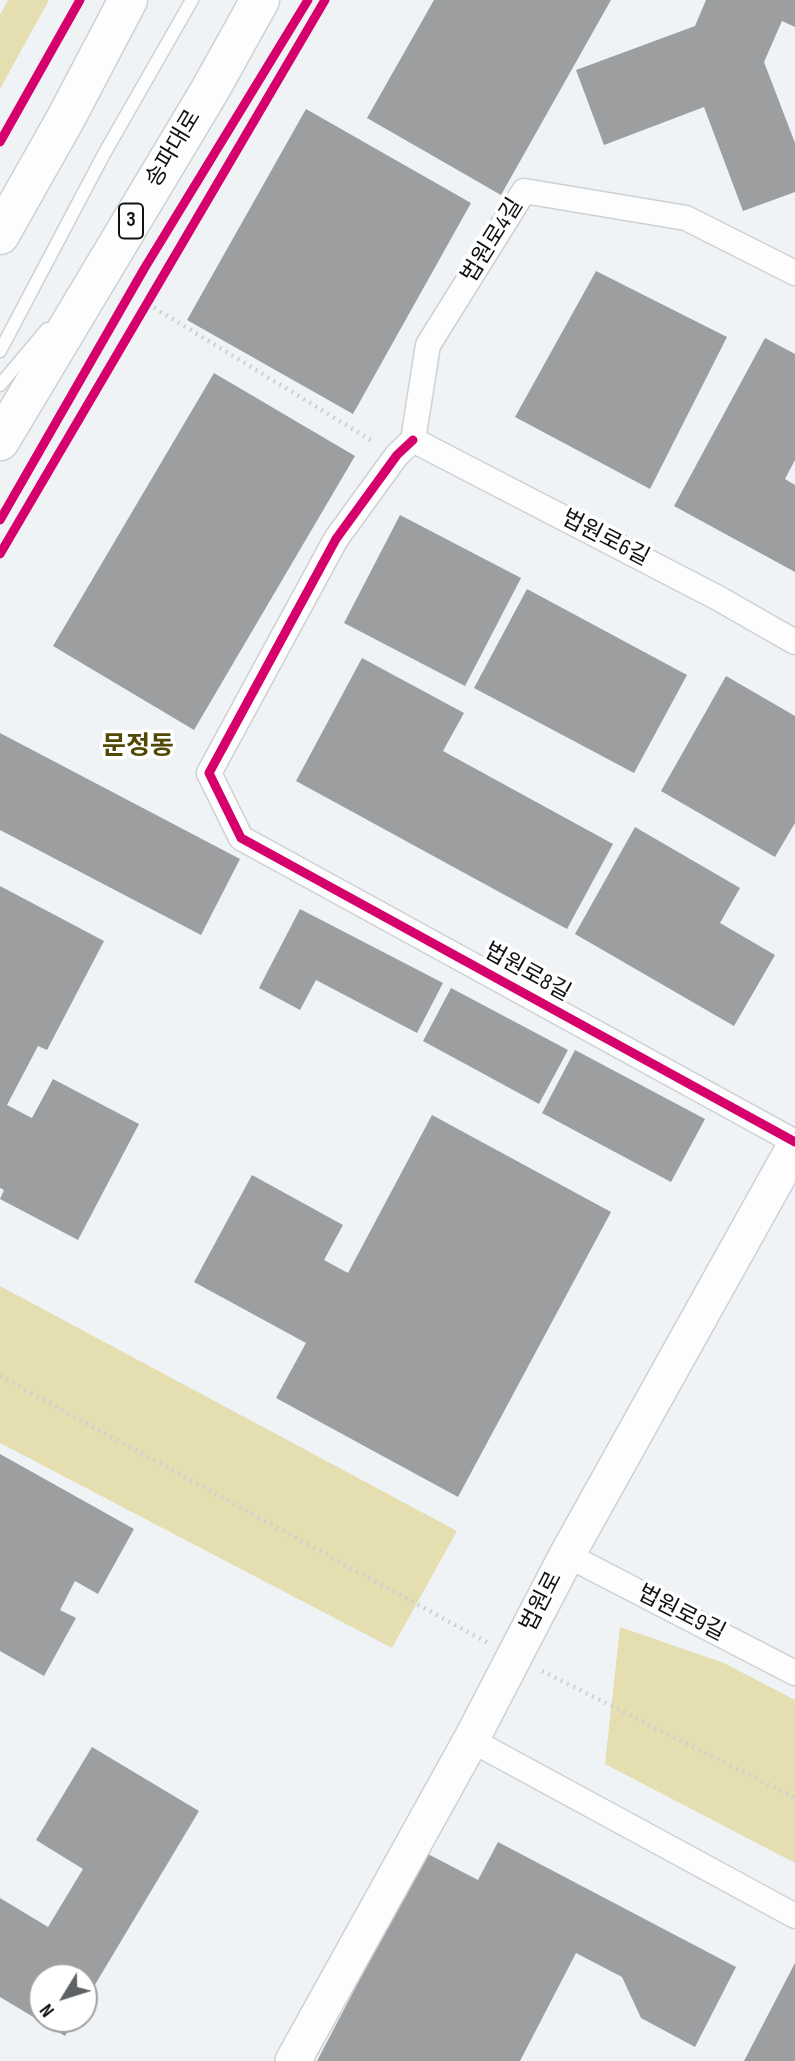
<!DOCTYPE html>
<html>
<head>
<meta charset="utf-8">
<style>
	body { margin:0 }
	#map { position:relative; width:795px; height:2061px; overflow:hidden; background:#f0f3f6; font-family:"Sofia Sans Condensed",sans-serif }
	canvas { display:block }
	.north { position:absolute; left:28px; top:1963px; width:70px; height:70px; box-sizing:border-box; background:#fff; border:2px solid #9fa0a1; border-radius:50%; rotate:232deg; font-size:19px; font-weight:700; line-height:28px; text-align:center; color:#101215 }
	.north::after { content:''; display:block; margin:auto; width:24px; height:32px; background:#5e6164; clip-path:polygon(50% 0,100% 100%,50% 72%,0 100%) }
</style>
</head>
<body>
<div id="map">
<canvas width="795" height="2061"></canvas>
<div class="north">N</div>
</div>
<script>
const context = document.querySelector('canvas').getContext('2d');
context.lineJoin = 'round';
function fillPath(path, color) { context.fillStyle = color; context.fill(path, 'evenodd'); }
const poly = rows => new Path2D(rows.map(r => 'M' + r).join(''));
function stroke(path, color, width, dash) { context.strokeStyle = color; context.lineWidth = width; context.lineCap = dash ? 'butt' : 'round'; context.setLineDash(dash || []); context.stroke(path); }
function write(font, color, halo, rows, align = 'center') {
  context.font = font + ' "Sofia Sans Condensed","Noto Sans KR",sans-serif'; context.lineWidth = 7; context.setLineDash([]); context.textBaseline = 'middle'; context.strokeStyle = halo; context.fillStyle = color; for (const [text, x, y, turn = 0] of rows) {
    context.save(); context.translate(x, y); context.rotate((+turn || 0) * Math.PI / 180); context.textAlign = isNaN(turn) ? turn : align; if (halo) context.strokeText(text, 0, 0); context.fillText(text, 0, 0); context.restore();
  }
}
fillPath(poly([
	[8,0,49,0,0,89,0,15],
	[0,1286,457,1531,392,1648,0,1443],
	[620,1627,724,1663,795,1700,795,1863,605,1764]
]), '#e4deb1');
fillPath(poly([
	[434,0,611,0,501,195,367,118],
	[706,0,795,0,795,27,782,21,764,62,795,143,795,192,743,211,704,107,604,145,576,70,695,26],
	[306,109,471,203,353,414,187,320],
	[596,271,727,337,650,489,515,417],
	[765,338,795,354,795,460,785,479,795,485,795,572,674,506],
	[214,373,355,456,194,730,53,646],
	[400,515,521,578,465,686,344,623],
	[527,589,687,675,634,773,474,688],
	[362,658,464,713,443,751,613,844,567,929,296,781],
	[726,676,795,716,795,823,775,857,661,791],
	[0,733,240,859,201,935,0,830],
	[635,827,740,888,720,923,775,955,734,1026,575,934],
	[0,886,104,941,47,1050,38,1046,7,1105,32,1118,53,1079,139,1124,78,1240,0,1199,4,1190,0,1188],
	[300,909,443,983,417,1033,316,980,300,1010,259,988],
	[451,988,568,1050,539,1104,423,1041],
	[575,1050,705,1119,671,1182,542,1113],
	[432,1115,611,1212,458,1497,276,1398,306,1343,194,1282,252,1175,343,1225,324,1260,348,1273],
	[0,1454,134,1529,98,1594,75,1581,60,1610,76,1618,44,1676,0,1651],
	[92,1747,199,1811,84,2003,84,1977,42,1977,42,2019,75,2019,65,2036,0,1997,0,1898,48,1927,83,1869,36,1840],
	[498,1842,736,1967,695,2047,641,2018,622,1977,576,1953,520,2061,317,2061,426,1853,478,1880],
	[795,1963,795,2061,744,2061]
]), '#9c9ea0');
const lane = poly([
	[0,351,104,154,192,0],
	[0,385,47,329]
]);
const street = poly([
	[413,440,397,455,336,539,209,773,241,838,795,1142],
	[413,440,428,345,524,191,686,218,795,273],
	[413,440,718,598,795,642],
	[567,1555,795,1673],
	[471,1740,795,1916]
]);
const secondary = poly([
	[293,2061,471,1740,567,1555,795,1146]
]);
const primary = poly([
	[0,235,66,118,128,0],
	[0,441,210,90,260,0]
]);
stroke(lane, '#ced1d4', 15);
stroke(street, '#ced1d4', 27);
stroke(secondary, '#ced1d4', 38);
stroke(primary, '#ced1d4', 41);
stroke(poly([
	[148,304,374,442],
	[0,554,325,0],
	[0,1376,488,1643],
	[542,1671,795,1798]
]), '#cfd0d2', 4.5, [2, 5]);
stroke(lane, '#fdfdfe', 12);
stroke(street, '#fdfdfe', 24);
stroke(secondary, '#fdfdfe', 35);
stroke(primary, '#fdfdfe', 38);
stroke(poly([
	[0,142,80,0],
	[413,440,397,455,336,539,209,773,241,838,795,1142],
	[0,520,144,269,308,0],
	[0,554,325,0]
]), '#d6006c', 9);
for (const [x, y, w] of [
	[131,221,24]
]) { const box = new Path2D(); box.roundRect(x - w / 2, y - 17.5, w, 35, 5); context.fillStyle = '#fff'; context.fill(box); stroke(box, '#101215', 2); }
write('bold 21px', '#101215', null, [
	["3",131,221]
]);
write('23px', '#101215', '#fff', [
	["송파대로",174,149,-59],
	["법원로4길",493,241,-58],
	["법원로6길",605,539,27],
	["법원로8길",527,973,29],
	["법원로",542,1602,-63],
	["법원로9길",681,1614,27]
]);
write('bold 26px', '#534907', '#fff', [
	["문정동",138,747]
]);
</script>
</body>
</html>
